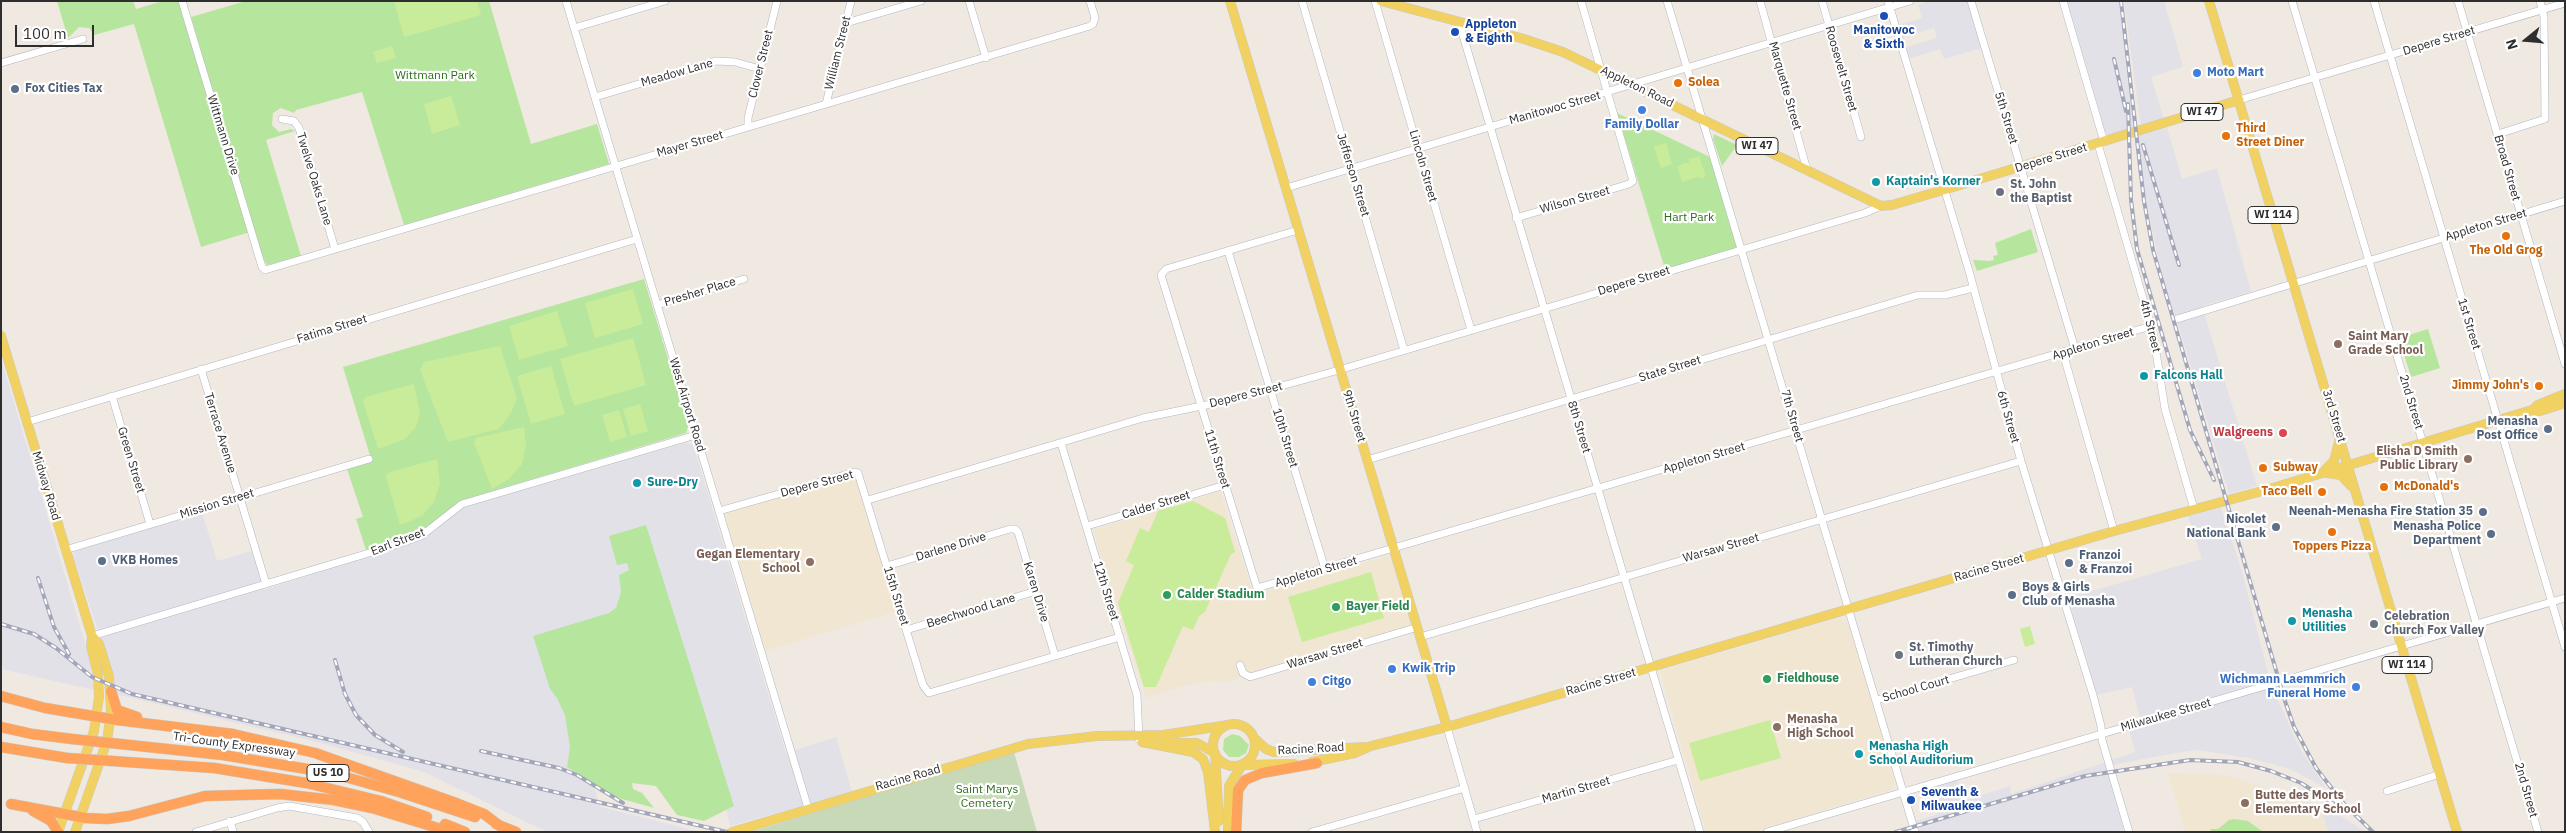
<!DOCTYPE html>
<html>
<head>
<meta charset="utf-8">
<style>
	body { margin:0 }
	#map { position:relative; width:2566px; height:833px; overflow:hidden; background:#efe9e1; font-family:"IBM Plex Sans",sans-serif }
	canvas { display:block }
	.frame { position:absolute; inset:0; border:2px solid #2e2e2e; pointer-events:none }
	.north { position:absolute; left:2501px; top:15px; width:50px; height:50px; -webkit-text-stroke:4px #fff; paint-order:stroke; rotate:253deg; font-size:14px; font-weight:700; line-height:20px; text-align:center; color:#2e2e2e }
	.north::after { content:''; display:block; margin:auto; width:18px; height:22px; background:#2e2e2e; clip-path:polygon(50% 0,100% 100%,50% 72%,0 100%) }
	.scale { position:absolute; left:15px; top:25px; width:79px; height:22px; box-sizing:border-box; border:2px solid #2e2e2e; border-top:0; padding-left:6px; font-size:15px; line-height:18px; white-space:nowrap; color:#2e2e2e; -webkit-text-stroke:4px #fff; paint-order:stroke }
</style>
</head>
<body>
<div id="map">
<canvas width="2566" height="833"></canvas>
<div class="frame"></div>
<div class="north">N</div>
<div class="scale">100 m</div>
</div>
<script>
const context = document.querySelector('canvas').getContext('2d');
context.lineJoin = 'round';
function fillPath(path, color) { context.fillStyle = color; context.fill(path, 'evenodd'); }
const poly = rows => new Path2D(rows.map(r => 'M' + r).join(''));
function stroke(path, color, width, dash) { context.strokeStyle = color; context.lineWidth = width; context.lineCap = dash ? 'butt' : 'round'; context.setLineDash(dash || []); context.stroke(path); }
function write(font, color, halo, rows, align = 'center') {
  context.font = font + ' "IBM Plex Sans",sans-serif'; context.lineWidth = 4.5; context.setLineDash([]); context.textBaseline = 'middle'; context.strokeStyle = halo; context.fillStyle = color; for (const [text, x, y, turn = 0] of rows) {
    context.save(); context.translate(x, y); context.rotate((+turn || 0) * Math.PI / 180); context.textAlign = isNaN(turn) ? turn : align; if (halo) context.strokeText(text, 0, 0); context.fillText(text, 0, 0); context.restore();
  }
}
fillPath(poly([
	[1929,1,1967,1,1985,47,1944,59,1940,49,1907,59,1904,48,1937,38,1934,28,1901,38,1897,25,1922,18,1918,5],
	[2067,1,2119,1,2134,128,2108,135,2105,132],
	[2128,1,2164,1,2183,67,2151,77,2164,120,2141,127,2124,2],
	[2167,128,2182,179,2217,168,2251,292,2202,306,2257,486,2229,494,2181,334,2164,284,2144,192,2138,135],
	[1,358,89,657,94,690,1,669],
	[683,443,693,444,786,753,836,737,852,792,730,826,716,763,538,638,601,807,700,832,547,832,424,772,317,742,115,694,108,660,73,556,75,551,202,512,217,561,252,551,264,590,425,537,465,506],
	[2221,508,2242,571,2271,685,2300,749,2326,788,2290,769,2249,758,2198,750,2176,753,2106,766,2124,829,2115,832,1920,832,1916,821,1938,814,1931,783,1956,776,1964,801,2010,786,2011,794,2135,752,2128,726,2141,722,2132,687,2097,695,2068,598,2202,559,2188,516],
	[2325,806,2366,832,2328,832,2320,807]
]), '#e3e1e8');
fillPath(poly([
	[856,475,897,611,765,651,724,513],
	[1220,492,1254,595,1387,556,1392,560,1412,621,1410,626,1227,682,1212,681,1182,686,1146,698,1093,530],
	[1838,618,1846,621,1849,625,1895,778,1893,789,1752,832,1706,832,1660,671],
	[2168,773,2225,775,2307,801,2320,807,2328,832,2186,832]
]), '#f0e6d1');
fillPath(poly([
	[57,1,133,1,136,9,163,1,179,1,219,113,191,17,246,1,489,1,531,144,597,124,609,164,404,225,362,92,296,110,294,113,281,108,273,113,272,125,279,132,291,129,295,131,266,140,301,256,267,265,250,232,201,247,134,24,94,35,89,28,79,27,68,38],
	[1617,113,1710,157,1737,248,1665,269],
	[1714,134,1737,145,1722,166,1713,139],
	[2031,229,2038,252,1977,271,1973,260,1989,261,1994,260,1993,256,1998,255,1995,243],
	[644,279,687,422,688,427,686,433,463,500,424,531,366,550,356,519,363,517,347,469,372,462,343,367],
	[2428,329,2440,368,2411,377,2399,338],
	[646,525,734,806,704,821,677,815,656,786,632,783,633,789,642,793,654,808,615,797,567,767,570,747,565,715,557,698,550,689,533,636,609,613,616,608,621,592,619,575,629,570,627,563,617,565,609,536],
	[1232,734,1240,736,1249,745,1246,753,1239,757,1229,757,1223,750,1224,739],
	[2234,819,2248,821,2263,832,2210,832,2211,829,2218,829,2229,820]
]), '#b6e59e');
fillPath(poly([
	[1014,752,1037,832,751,832,894,788]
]), '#c8d9b8');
fillPath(poly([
	[394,1,477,1,481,15,404,37],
	[392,46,396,58,377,63,373,52],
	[451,96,460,125,432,134,424,104],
	[1666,143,1672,164,1661,168,1654,147],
	[1699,156,1706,176,1702,179,1698,177,1682,182,1677,167,1684,163,1690,163,1689,159],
	[633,289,643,324,595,338,585,303],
	[557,311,568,346,519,360,509,326],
	[633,338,646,385,574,406,560,359],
	[500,346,517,399,511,413,499,429,448,442,420,370,424,362],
	[551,366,565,414,531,424,517,376],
	[414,384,420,413,416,427,405,439,378,449,363,402,365,397],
	[640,404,648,431,631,436,623,409],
	[619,410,627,437,610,442,602,415],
	[524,427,526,446,522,464,509,479,492,489,474,443,476,438],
	[437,459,440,484,434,502,422,516,400,525,386,477,387,473],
	[1193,501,1225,518,1235,552,1231,554,1205,612,1199,616,1193,630,1183,626,1156,687,1144,687,1118,603,1134,565,1126,561,1140,528,1149,532,1158,511],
	[1371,572,1384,618,1302,642,1288,597],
	[2030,626,2035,644,2025,647,2020,629],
	[1770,720,1781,758,1700,781,1689,743]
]), '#c9ec9a');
const minor = poly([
	[182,1,262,267,265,270,1090,26,1093,24,1095,18,1090,1],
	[566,1,808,808],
	[969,1,986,58],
	[1302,1,1404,350],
	[1375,1,1471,330],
	[1667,1,1915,832],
	[1760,1,1807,170],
	[1822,1,1861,137],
	[1888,1,1969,271,2021,461,2093,695,2101,726,2102,740,2129,832],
	[1971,1,2075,349],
	[2063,1,2104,142],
	[2292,1,2538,832],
	[2374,1,2565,647],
	[2458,1,2565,364],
	[1459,22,1700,832],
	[846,23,921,1],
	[574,28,665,1],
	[1,63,83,39],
	[595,97,716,61,735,62,760,69],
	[2239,100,2565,3],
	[826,104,851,1],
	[282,119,294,121,299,128,335,249],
	[748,127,748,118,777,1],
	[2498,134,2545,119,2544,17,2540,1],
	[2098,144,2153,333,2165,409,2194,509],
	[1286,188,1910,1],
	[1516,218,1629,184,1633,181,1581,1],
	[1298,230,1166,269,1161,275,1257,588,2151,326],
	[1228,251,1325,569],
	[657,305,744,279],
	[2177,319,2565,201],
	[2063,353,2114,531],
	[201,369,266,584],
	[112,396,150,524],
	[27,422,637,239],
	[1061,443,1137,695,1139,739],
	[1367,460,1918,295,1945,295,1973,288],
	[868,500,1143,418,1231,400,1339,370,1865,213,1881,206],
	[719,511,855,472,858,473,923,685,929,693,1120,637],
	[1087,526,1225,485],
	[65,550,369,459],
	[887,566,1010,529,1015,529,1018,532,1055,656],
	[906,630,1036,591],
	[92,636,389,547,421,536,462,504,696,435],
	[1420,637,2021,461],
	[1240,665,1243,673,1250,677,1418,627],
	[1877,700,2014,660],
	[1447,727,1477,832],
	[2387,791,2440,774],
	[1474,819,1678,760],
	[230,821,233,832],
	[196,832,277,808,289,806,357,818,363,822,369,832],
	[1312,832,1465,788],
	[1767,832,2565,598]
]);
const major = poly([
	[1230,1,1447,727],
	[1381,1,1524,39,1563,52,1881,206,1892,205,1950,188,2239,100],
	[2209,1,2457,832],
	[1,336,92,636,91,646,98,675,99,697,94,731,58,832],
	[2532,410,2540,411,2565,403],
	[2325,470,2334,461,2339,442],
	[2327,473,2341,475,2351,486],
	'1213 745a21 21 0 1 1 42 0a21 21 0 1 1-42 0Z',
	[1255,739,1266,749,1274,752,1366,747],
	[1142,742,1193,752,1203,759,1208,772,1215,832],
	[1163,743,1197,743,1215,753],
	[1215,754,1219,821],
	[1312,762,1355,753,1371,746,1447,727,2114,531,2266,490,2532,410,2538,405,2565,394],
	[1243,765,1294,764],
	[75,832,107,741,111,711,109,676,99,644,92,636],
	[732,832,1028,744,1097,736,1163,735,1228,725],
	[1228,832,1229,786,1242,765]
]);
const highway = poly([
	[111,691,117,710,137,717],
	[1,696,45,708,117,720,233,734,315,753,456,803,484,814,500,826],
	[1,727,32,734,72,739],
	[120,744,223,755,331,773,399,792,475,817],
	[1,747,67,758],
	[112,761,214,768,306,783,381,801,427,817],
	[11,804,86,818,107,819,129,816,205,796,280,794,334,800,372,808,451,832],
	[33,811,51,821,58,832],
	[445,824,465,832],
	[496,824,516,832],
	[1236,832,1238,790,1245,780,1262,773,1317,763]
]);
stroke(minor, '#b4b7c1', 8);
stroke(major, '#c9c9c9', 10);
stroke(highway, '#c9c9c9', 11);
stroke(minor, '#fff', 7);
stroke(major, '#f2d163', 9);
stroke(highway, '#ffa35c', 10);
const rail = poly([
	[2121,1,2144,201,2153,250,2285,701,2294,727,2316,768,2344,804,2373,832],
	[2114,59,2126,111],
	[2128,104,2131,200,2137,249,2190,430,2214,480],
	[2143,145,2179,265],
	[38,578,54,627,69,654],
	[1,624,34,634,56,648,92,677,132,694,727,832],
	[335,660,345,694,356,715,375,735,403,752],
	[481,751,559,768,577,775,623,803],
	[1896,832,2085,776,2190,760,2238,762,2271,771,2301,783,2343,810]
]);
stroke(rail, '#a3a6b8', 4);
stroke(rail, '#fff', 2, [5.5]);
const highwayBridge = poly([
	[72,739,120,744],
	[67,758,112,761]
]);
stroke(highwayBridge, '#c9c9c9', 11, []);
stroke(highwayBridge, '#ffa35c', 10);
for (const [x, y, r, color] of [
	[1884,16,5,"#1a4fb4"],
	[1455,32,5,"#1a4fb4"],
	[2197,73,5,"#3f7fe0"],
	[1678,83,5,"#e8710a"],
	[15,89,5,"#5c6f8a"],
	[1642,110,5,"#3f7fe0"],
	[2226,136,5,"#e8710a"],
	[1876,182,5,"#0f9aa8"],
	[2000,192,5,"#6b7280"],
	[2506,236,5,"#e8710a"],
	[2338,344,5,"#8d6e63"],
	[2144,376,5,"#0f9aa8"],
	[2539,386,5,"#e8710a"],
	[2548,429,5,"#5c6f8a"],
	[2283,433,5,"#e0444e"],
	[2468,459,5,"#8d6e63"],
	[2263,468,5,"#e8710a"],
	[637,483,5,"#0f9aa8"],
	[2384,487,5,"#e8710a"],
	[2322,492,5,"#e8710a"],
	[2483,512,5,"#5c6f8a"],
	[2276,527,5,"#5c6f8a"],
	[2332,532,5,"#e8710a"],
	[2491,534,5,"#5c6f8a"],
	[102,561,5,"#5c6f8a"],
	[810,562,5,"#8d6e63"],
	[2069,563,5,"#5c6f8a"],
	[1167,595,5,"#2e9e5b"],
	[2012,595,5,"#5c6f8a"],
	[1336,607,5,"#2e9e5b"],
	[2292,621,5,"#0f9aa8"],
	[2374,624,5,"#6b7280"],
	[1899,655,5,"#6b7280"],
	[1392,669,5,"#3f7fe0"],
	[1767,679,5,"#2e9e5b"],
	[1312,682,5,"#3f7fe0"],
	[2356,687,5,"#3f7fe0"],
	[1777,727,5,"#8d6e63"],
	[1859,754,5,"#0f9aa8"],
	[1911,800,5,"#1a4fb4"],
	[2245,803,5,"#8d6e63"]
]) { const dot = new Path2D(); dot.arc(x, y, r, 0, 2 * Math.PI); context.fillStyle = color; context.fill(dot); stroke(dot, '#fff', 2); }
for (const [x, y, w] of [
	[2202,112,42],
	[1757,146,42],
	[2273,215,50],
	[2407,665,50],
	[328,773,42]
]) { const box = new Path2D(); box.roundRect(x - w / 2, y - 8.5, w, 17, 4); context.fillStyle = '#fff'; context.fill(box); stroke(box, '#2e2e2e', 1); }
write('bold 11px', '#2e2e2e', null, [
	["WI 47",2202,112],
	["WI 47",1757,146],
	["WI 114",2273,215],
	["WI 114",2407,665],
	["US 10",328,773]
]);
write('bold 12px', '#164399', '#fff', [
	["Appleton",1465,25],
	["& Eighth",1465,39],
	["Manitowoc",1884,31,"center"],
	["& Sixth",1884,45,"center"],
	["Seventh &",1921,793],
	["Milwaukee",1921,807]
], 'left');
write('12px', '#2e2e2e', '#fff', [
	["Depere Street",2439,41,-17],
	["William Street",838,53,-76],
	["Clover Street",761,64,-76],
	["Roosevelt Street",1841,69,74],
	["Meadow Lane",677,73,-16],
	["Marquette Street",1785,86,74],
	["Appleton Road",1637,87,26],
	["Manitowoc Street",1555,108,-16],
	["5th Street",2006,118,73],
	["Wittmann Drive",223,135,73],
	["Mayer Street",690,144,-16],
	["Depere Street",2051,158,-17],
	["Lincoln Street",1423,166,74],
	["Broad Street",2507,168,74],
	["Jefferson Street",1353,175,73],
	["Twelve Oaks Lane",314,179,73],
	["Wilson Street",1575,200,-16],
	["Appleton Street",2486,225,-17],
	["Depere Street",1634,281,-17],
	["Presher Place",700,292,-17],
	["1st Street",2469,324,73],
	["4th Street",2150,326,76],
	["Fatima Street",332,329,-17],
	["Appleton Street",2093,344,-17],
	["State Street",1670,369,-17],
	["Depere Street",1246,395,-14],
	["2nd Street",2411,402,73],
	["West Airport Road",687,405,73],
	["9th Street",1354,416,73],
	["7th Street",1792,416,74],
	["3rd Street",2334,416,73],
	["6th Street",2008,417,74],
	["8th Street",1579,427,73],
	["Terrace Avenue",220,433,73],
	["10th Street",1285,438,73],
	["Appleton Street",1704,458,-16],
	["11th Street",1217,459,73],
	["Green Street",131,460,73],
	["Depere Street",817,484,-15],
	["Midway Road",46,486,73],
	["Mission Street",217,504,-17],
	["Calder Street",1156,505,-17],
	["Earl Street",398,542,-21],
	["Darlene Drive",951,547,-17],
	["Warsaw Street",1721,548,-16],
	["Racine Street",1989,568,-16],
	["Appleton Street",1316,572,-16],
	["12th Street",1106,591,73],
	["Karen Drive",1036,592,73],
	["15th Street",896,596,73],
	["Beechwood Lane",971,611,-17],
	["Warsaw Street",1325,654,-17],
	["Racine Street",1601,682,-16],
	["School Court",1916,689,-16],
	["Milwaukee Street",2166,715,-16],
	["Tri-County Expressway",234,745,8],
	["Racine Road",1311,749,-3],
	["Racine Road",908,778,-16],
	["Martin Street",1576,790,-16],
	["2nd Street",2526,790,74]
]);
write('bold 12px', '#366cbe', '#fff', [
	["Moto Mart",2207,73],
	["Family Dollar",1642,125,"center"],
	["Kwik Trip",1402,669],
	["Wichmann Laemmrich",2346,680,"right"],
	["Funeral Home",2346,694,"right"],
	["Citgo",1322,682]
], 'left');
write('12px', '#2c6e1b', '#fff', [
	["Wittmann Park",435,76],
	["Hart Park",1689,218],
	["Saint Marys",987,790],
	["Cemetery",987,804]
]);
write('bold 12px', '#c56008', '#fff', [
	["Solea",1688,83],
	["Third",2236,129],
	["Street Diner",2236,143],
	["The Old Grog",2506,251,"center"],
	["Jimmy John's",2529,386,"right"],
	["Subway",2273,468],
	["McDonald's",2394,487],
	["Taco Bell",2312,492,"right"],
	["Toppers Pizza",2332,547,"center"]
], 'left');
write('bold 12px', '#4e5e75', '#fff', [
	["Fox Cities Tax",25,89],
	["Menasha",2538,422,"right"],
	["Post Office",2538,436,"right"],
	["Neenah-Menasha Fire Station 35",2473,512,"right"],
	["Nicolet",2266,520,"right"],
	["National Bank",2266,534,"right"],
	["Menasha Police",2481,527,"right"],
	["Department",2481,541,"right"],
	["Franzoi",2079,556],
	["& Franzoi",2079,570],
	["VKB Homes",112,561],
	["Boys & Girls",2022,588],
	["Club of Menasha",2022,602]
], 'left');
write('bold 12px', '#0d838f', '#fff', [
	["Kaptain's Korner",1886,182],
	["Falcons Hall",2154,376],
	["Sure-Dry",647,483],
	["Menasha",2302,614],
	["Utilities",2302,628],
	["Menasha High",1869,747],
	["School Auditorium",1869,761]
], 'left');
write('bold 12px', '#5b616d', '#fff', [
	["St. John",2010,185],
	["the Baptist",2010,199],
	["Celebration",2384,617],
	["Church Fox Valley",2384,631],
	["St. Timothy",1909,648],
	["Lutheran Church",1909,662]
], 'left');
write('bold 12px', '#785e54', '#fff', [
	["Saint Mary",2348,337],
	["Grade School",2348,351],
	["Elisha D Smith",2458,452,"right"],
	["Public Library",2458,466,"right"],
	["Gegan Elementary",800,555,"right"],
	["School",800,569,"right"],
	["Menasha",1787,720],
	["High School",1787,734],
	["Butte des Morts",2255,796],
	["Elementary School",2255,810]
], 'left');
write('bold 12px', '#be3a42', '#fff', [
	["Walgreens",2273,433]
], 'right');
write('bold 12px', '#27864d', '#fff', [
	["Calder Stadium",1177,595],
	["Bayer Field",1346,607],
	["Fieldhouse",1777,679]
], 'left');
</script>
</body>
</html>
